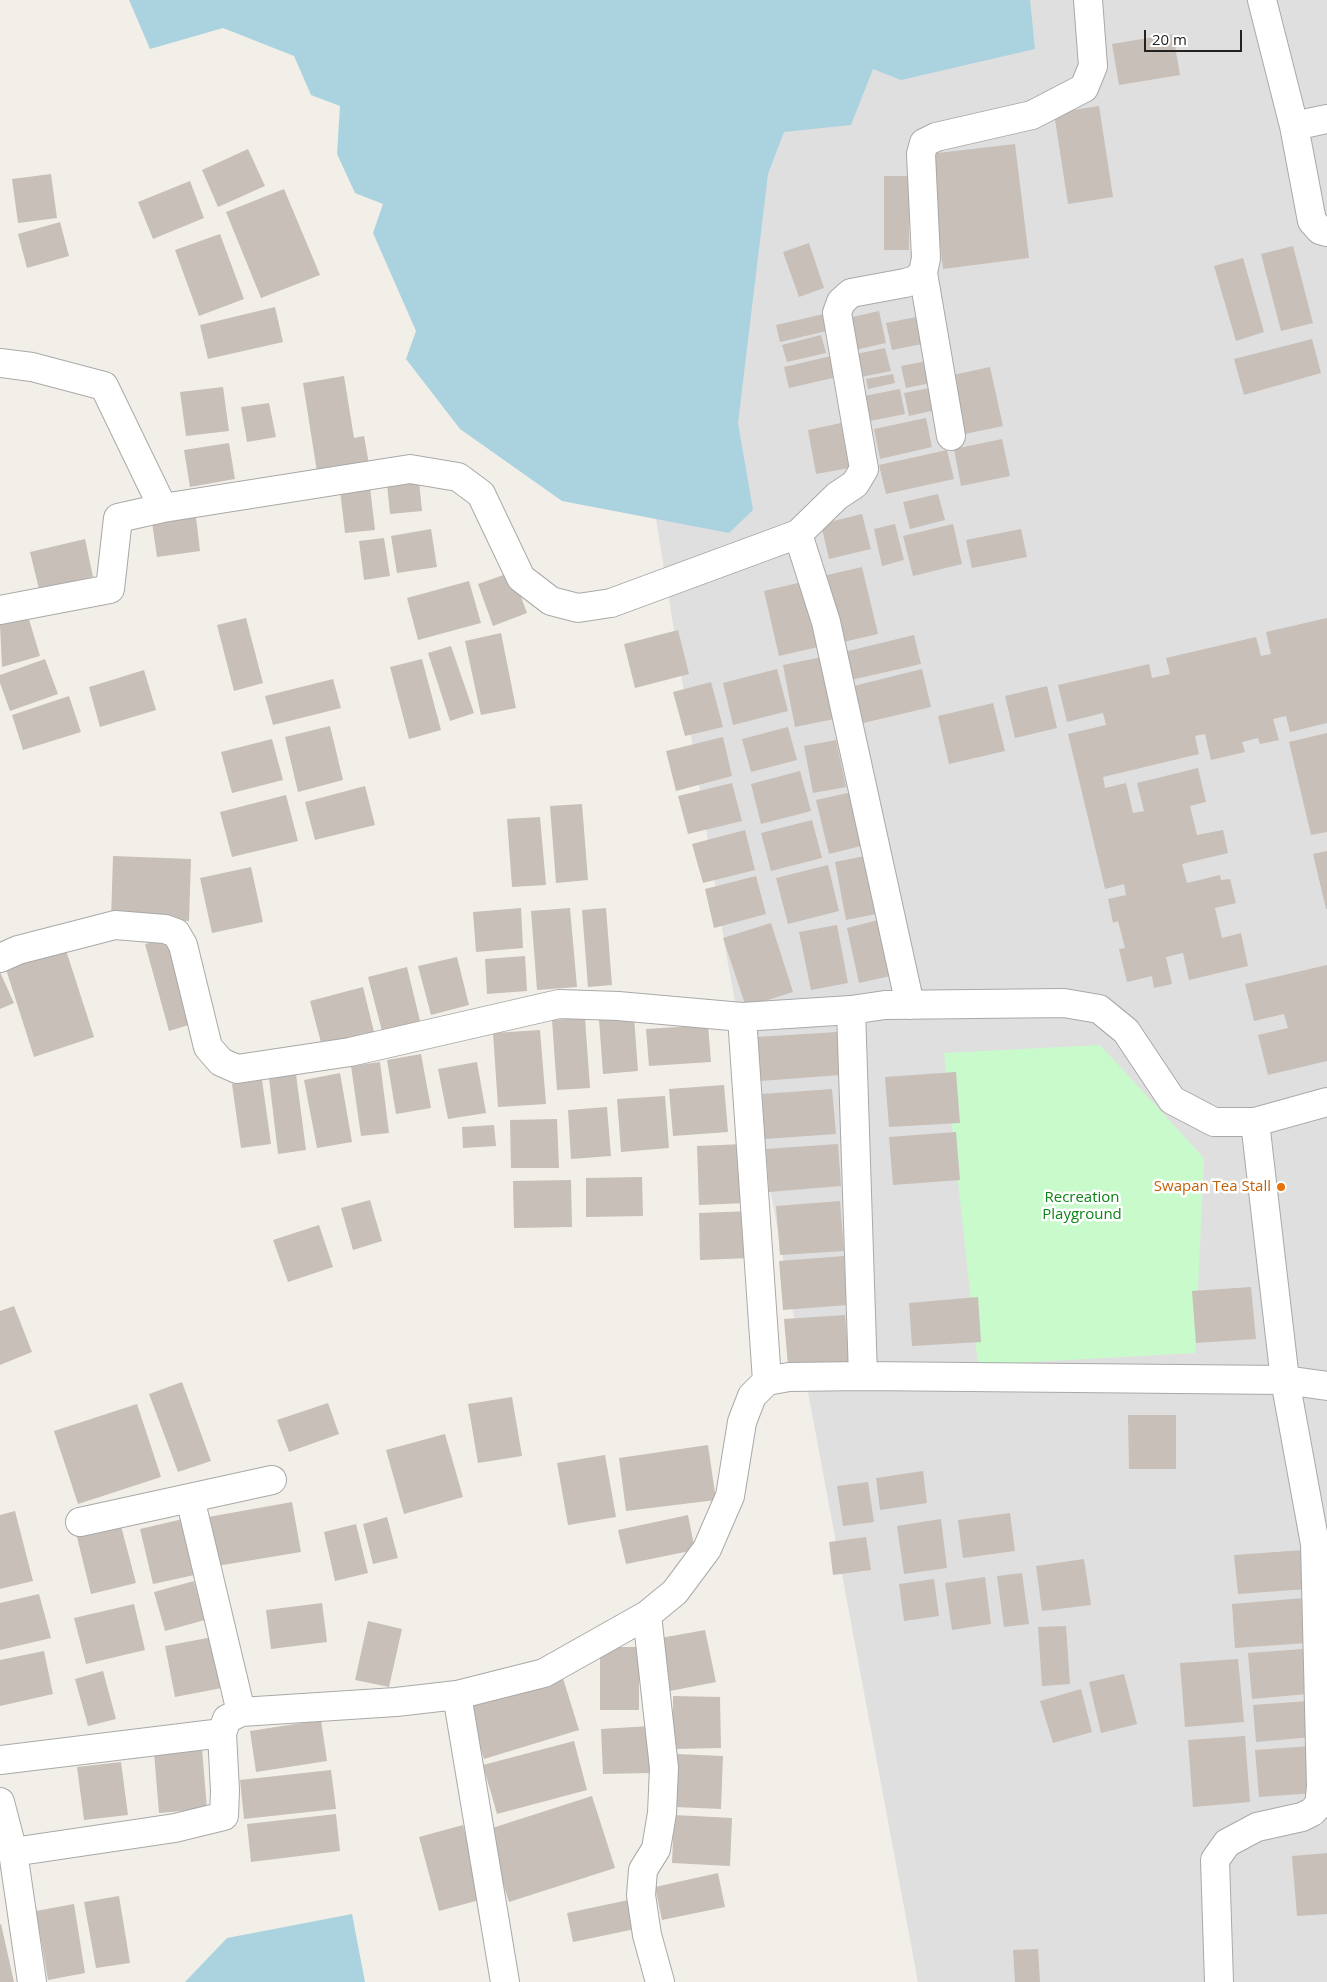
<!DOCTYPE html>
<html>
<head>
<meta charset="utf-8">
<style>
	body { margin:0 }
	#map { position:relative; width:1327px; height:1982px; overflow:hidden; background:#f2efe9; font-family:"Open Sans",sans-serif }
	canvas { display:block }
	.scale { position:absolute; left:1144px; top:30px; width:98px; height:22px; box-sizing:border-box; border:2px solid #222; border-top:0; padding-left:6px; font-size:15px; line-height:18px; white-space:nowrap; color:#222; -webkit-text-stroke:4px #fff; paint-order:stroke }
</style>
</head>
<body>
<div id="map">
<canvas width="1327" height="1982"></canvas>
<div class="scale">20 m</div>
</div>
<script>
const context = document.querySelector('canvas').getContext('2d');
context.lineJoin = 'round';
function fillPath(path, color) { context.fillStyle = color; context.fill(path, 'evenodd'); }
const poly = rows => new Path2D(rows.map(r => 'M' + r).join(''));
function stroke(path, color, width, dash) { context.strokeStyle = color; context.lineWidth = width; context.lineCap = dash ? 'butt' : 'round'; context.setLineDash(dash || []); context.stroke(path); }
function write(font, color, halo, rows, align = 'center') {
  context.font = font + ' "Open Sans",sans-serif'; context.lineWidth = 5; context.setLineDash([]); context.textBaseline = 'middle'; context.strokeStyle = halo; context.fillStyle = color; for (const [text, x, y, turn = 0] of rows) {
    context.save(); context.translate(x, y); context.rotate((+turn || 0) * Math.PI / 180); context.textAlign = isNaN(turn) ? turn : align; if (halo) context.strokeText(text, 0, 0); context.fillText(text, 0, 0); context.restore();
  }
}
fillPath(poly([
	[572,0,1327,0,1327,1982,918,1982,727,958]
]), '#e0dfdf');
fillPath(poly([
	[1100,1045,1204,1158,1195,1353,978,1365,944,1053]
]), '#c8facc');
fillPath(poly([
	[129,0,1030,0,1035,49,901,80,873,69,851,125,784,132,768,174,738,423,753,510,729,533,562,501,460,429,406,359,416,331,373,233,383,204,355,193,337,154,340,106,311,95,294,56,223,28,150,49],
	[352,1914,365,1982,185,1982,227,1938]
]), '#aad3df');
fillPath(poly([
	[1173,34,1180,75,1119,85,1112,44],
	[1099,106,1113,197,1068,204,1054,113],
	[1015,144,1029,258,943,269,929,154],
	[248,149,265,186,218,207,202,170],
	[51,174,57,218,18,223,12,179],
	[884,176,909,176,909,250,884,250],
	[190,181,204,218,153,239,138,202],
	[284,189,320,275,261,298,226,212],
	[60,222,69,256,27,268,18,234],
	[220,234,244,299,199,316,175,250],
	[809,243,824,288,799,297,783,252],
	[1293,246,1313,323,1281,331,1261,254],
	[1243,258,1264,332,1236,341,1214,266],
	[275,307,283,342,208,359,200,325],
	[879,311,886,343,855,350,848,318],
	[828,313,831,330,780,342,776,325],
	[921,316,927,343,892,350,886,323],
	[821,335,826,353,787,362,782,345],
	[1312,339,1321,373,1244,395,1234,359],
	[885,348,891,371,861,377,856,354],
	[831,356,837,377,789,388,784,367],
	[932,360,936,382,906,388,901,366],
	[990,367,1003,426,965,434,953,375],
	[893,374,895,383,868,389,866,379],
	[344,376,354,438,364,436,369,464,317,472,303,383],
	[223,387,229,431,186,436,180,392],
	[935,387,940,409,909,416,904,393],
	[900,389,905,414,865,422,859,397],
	[269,403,276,437,247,442,241,407],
	[926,418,932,447,880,459,874,429],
	[841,423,849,468,816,474,808,430],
	[1002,439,1010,476,961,486,954,449],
	[229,443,235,479,190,487,184,450],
	[947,450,954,479,886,494,879,465],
	[419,481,422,511,390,514,387,484],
	[370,487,375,530,345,533,340,490],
	[938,494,945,520,910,529,903,502],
	[195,509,200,551,157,557,151,515],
	[862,514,871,549,829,559,821,524],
	[895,524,904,560,882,566,874,529],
	[953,524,962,564,913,576,903,536],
	[431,529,437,567,397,573,391,536],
	[1021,529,1027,557,972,568,966,540],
	[384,538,390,576,364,580,359,541],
	[85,539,93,577,39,589,30,552],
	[862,567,878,634,839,643,823,576],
	[512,572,527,613,493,626,478,584],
	[469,581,481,623,418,640,407,598],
	[802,582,818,647,779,656,764,591],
	[28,616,40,656,2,667,0,625],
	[246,618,263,683,234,691,217,625],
	[1327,618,1327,723,1290,732,1286,716,1273,719,1279,740,1260,744,1258,738,1242,742,1245,752,1211,760,1205,734,1195,736,1199,754,1103,777,1105,788,1126,783,1133,813,1144,811,1137,783,1198,768,1206,802,1190,806,1197,835,1223,830,1228,853,1182,864,1187,883,1220,875,1221,880,1230,879,1236,903,1215,908,1222,938,1241,933,1248,966,1189,980,1183,953,1166,957,1172,984,1154,988,1152,976,1127,982,1119,949,1125,948,1118,921,1113,923,1108,899,1126,895,1124,884,1105,889,1068,734,1106,725,1103,713,1067,722,1058,685,1149,664,1152,678,1170,674,1166,658,1256,637,1261,656,1271,654,1266,632],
	[678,630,689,674,635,688,624,644],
	[501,633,516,708,481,715,465,641],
	[914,635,921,664,851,680,844,652],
	[451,646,474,713,450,721,428,653],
	[822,657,834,719,795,727,783,665],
	[45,659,58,694,10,711,0,683,0,675],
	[422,659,441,730,409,739,390,667],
	[777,669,788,711,733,725,723,683],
	[922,669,931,707,859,724,850,687],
	[144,670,156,710,100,727,89,687],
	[333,679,341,708,273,725,265,696],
	[711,682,723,727,685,736,673,692],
	[1047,686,1057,728,1015,738,1005,696],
	[69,696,81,732,23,750,12,715],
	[993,703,1005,751,949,764,938,716],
	[330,726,343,780,298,792,285,737],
	[788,727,797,760,751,772,742,739],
	[1327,733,1327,832,1311,835,1289,742],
	[723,737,732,776,676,791,666,751],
	[272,739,283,780,232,793,221,752],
	[836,740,846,787,813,793,804,746],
	[800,771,811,811,761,824,751,784],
	[732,783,742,821,688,834,678,796],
	[365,786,375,825,315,840,305,802],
	[852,792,865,845,829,854,816,800],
	[286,795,298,841,232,857,220,812],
	[582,804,588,880,556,883,550,806],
	[540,817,546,885,512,887,507,819],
	[812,820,822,858,771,871,761,833],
	[745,830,755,870,703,883,692,844],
	[1327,851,1327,909,1326,909,1313,854],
	[113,856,191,859,189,921,111,919],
	[865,856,876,914,846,920,835,862],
	[828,865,839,911,788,924,776,878],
	[251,867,263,922,212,933,200,878],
	[756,876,766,914,714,928,705,889],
	[521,908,523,948,476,952,473,912],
	[570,908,577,987,537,990,531,911],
	[606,908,612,985,588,987,582,910],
	[882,919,895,975,859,983,847,928],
	[771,923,793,992,746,1007,723,938],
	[837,925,848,983,811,990,799,932],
	[168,938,192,1024,169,1031,145,944],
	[64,944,94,1037,34,1057,4,963],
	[525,956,527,991,487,994,485,959],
	[457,957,469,1005,431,1015,418,966],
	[1327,965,1327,1061,1268,1075,1258,1035,1288,1028,1284,1014,1254,1021,1245,984],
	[407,967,420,1021,382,1031,368,977],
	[0,972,14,1003,0,1009],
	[363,987,375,1036,323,1050,310,1001],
	[634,1017,638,1071,603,1074,599,1020],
	[585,1018,590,1088,557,1090,552,1020],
	[708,1025,711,1062,649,1066,646,1029],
	[540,1030,546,1104,498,1107,493,1033],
	[837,1032,840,1075,760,1081,756,1037],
	[421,1054,431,1108,396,1114,387,1060],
	[380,1062,389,1133,361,1136,351,1066],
	[477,1062,486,1113,448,1119,438,1069],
	[956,1072,960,1123,889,1127,885,1077],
	[340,1073,352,1142,317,1148,304,1080],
	[296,1074,306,1150,278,1154,269,1078],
	[262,1080,271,1144,241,1148,232,1084],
	[724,1085,728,1132,673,1136,669,1089],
	[832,1089,836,1134,765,1139,762,1094],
	[665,1096,669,1148,621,1152,617,1099],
	[607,1107,611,1156,571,1159,568,1110],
	[557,1119,559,1168,511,1168,510,1120],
	[494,1125,496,1146,463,1148,462,1127],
	[956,1132,960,1180,893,1185,889,1137],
	[744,1144,747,1203,699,1205,697,1146],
	[838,1144,841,1186,769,1192,766,1149],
	[642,1177,643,1216,586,1217,586,1178],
	[571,1180,572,1227,514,1228,513,1181],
	[370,1200,382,1241,353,1250,341,1208],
	[840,1201,844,1251,780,1255,776,1206],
	[750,1211,751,1258,700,1260,699,1213],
	[319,1225,333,1267,288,1282,273,1240],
	[844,1256,847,1305,783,1310,779,1261],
	[1251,1287,1256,1339,1196,1343,1192,1291],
	[978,1297,981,1342,912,1346,909,1303],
	[14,1306,32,1352,0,1365,0,1311],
	[845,1315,849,1362,788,1366,784,1319],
	[182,1382,211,1461,178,1472,149,1394],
	[512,1397,522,1456,478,1463,468,1404],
	[328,1403,339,1434,289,1452,277,1420],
	[137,1404,161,1477,78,1504,54,1431],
	[1128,1415,1176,1415,1176,1469,1129,1469],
	[445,1434,463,1497,404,1514,386,1450],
	[708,1445,716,1500,626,1511,619,1458],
	[605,1455,616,1517,568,1525,557,1463],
	[923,1471,927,1503,880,1510,876,1478],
	[868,1482,874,1522,843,1526,837,1486],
	[292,1502,301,1552,217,1566,208,1517],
	[15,1511,33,1581,0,1589,0,1515],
	[1010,1513,1015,1551,963,1558,958,1520],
	[688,1515,695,1550,626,1564,618,1530],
	[387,1517,398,1558,373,1564,363,1524],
	[187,1518,199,1574,153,1584,140,1529],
	[941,1519,947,1568,904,1574,897,1526],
	[120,1522,136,1583,91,1594,76,1533],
	[356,1524,368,1573,335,1581,324,1532],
	[866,1537,871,1570,833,1575,829,1542],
	[1304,1550,1307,1589,1238,1594,1234,1555],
	[1084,1559,1091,1605,1042,1611,1036,1566],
	[1022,1573,1029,1624,1004,1627,997,1576],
	[985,1577,991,1624,952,1630,945,1583],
	[934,1579,939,1616,904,1621,899,1584],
	[194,1581,205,1620,165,1631,154,1592],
	[39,1594,51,1638,0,1650,0,1603],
	[1304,1598,1307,1643,1235,1648,1232,1604],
	[322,1603,327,1642,271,1649,266,1610],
	[134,1604,145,1650,86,1664,74,1618],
	[368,1621,402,1629,389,1687,355,1680],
	[1066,1626,1070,1684,1042,1686,1038,1627],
	[705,1630,716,1682,665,1692,655,1639],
	[218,1636,227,1687,175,1697,165,1646],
	[600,1647,639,1647,639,1710,600,1710],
	[1303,1649,1307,1694,1252,1699,1248,1653],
	[44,1651,53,1694,0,1706,0,1660],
	[1238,1659,1244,1722,1185,1727,1180,1663],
	[103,1671,116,1719,88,1726,75,1679],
	[1124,1674,1137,1724,1101,1733,1089,1682],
	[562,1675,579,1730,484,1759,467,1705],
	[1081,1689,1092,1732,1053,1743,1040,1701],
	[673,1696,720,1697,721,1748,673,1749],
	[1309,1701,1312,1737,1256,1742,1253,1705],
	[321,1720,327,1761,256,1772,250,1731],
	[650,1726,651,1773,603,1774,601,1729],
	[1245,1736,1250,1802,1193,1807,1188,1740],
	[574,1741,587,1790,497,1814,483,1765],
	[1311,1746,1315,1793,1259,1797,1255,1750],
	[202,1749,207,1809,159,1813,154,1753],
	[676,1754,723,1756,721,1809,674,1807],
	[121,1762,128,1815,84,1820,77,1767],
	[331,1770,336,1809,244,1819,240,1780],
	[592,1796,615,1868,509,1902,486,1830],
	[336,1814,340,1851,251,1862,247,1824],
	[674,1815,732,1818,730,1866,672,1863],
	[463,1825,483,1899,439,1911,419,1837],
	[1327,1853,1327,1914,1297,1916,1292,1856],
	[718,1873,725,1907,662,1920,655,1887],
	[119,1896,130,1963,96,1968,84,1902],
	[633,1899,640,1928,573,1942,567,1913],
	[74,1904,85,1973,48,1980,36,1911],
	[0,1924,1,1924,14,1982,0,1982],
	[1038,1949,1040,1982,1015,1982,1013,1950]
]), '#c7bfb8');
const minor = poly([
	[1262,0,1294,126,1312,221,1320,230,1327,232],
	[1294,126,1327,119],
	[923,273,951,436],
	[0,363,32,367,104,386,163,508],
	[798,534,826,622,910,1005],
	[0,610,110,589,118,518,163,508,410,469,458,477,481,494,521,578,551,601,578,608,611,603,798,534,837,496,855,484,864,469,837,313,841,302,851,293,905,283,915,280,923,273,926,258,921,154,924,143,936,137,1032,115,1084,88,1093,66,1088,0],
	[0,958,18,950,115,925,165,929,176,933,183,945,208,1047,221,1062,237,1069,350,1052,559,1004,618,1006,742,1017,851,1010,885,1005,1064,1003,1099,1009,1126,1031,1172,1100,1214,1122,1255,1122,1327,1102],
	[851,1010,863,1376],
	[742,1017,767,1381],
	[190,1498,241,1712],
	[80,1522,272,1480],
	[647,1615,664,1768,662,1813,656,1849,643,1870,641,1895,647,1935,660,1982],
	[457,1695,505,1982],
	[0,1760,222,1733],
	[0,1802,13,1852,32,1982],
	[13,1852,175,1828,224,1816,225,1791,222,1733,227,1719,241,1712,396,1702,457,1695,544,1673,647,1615,675,1592,707,1549,730,1496,742,1422,752,1396,767,1381,789,1377,863,1376,1285,1380,1327,1386],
	[1219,1982,1215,1860,1227,1843,1257,1827,1302,1817,1312,1812,1319,1805,1321,1787,1315,1544,1285,1380,1255,1122]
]);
stroke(minor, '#a9a9a9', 30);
stroke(minor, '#fff', 28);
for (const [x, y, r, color] of [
	[1281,1187,5,"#e8710a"]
]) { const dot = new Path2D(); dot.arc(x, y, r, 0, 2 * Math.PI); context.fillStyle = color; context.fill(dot); stroke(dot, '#fff', 2); }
write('15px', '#c56008', '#fff', [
	["Swapan Tea Stall",1271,1187]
], 'right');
write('15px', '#0c8416', '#fff', [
	["Recreation",1082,1198],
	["Playground",1082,1215]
]);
</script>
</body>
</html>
